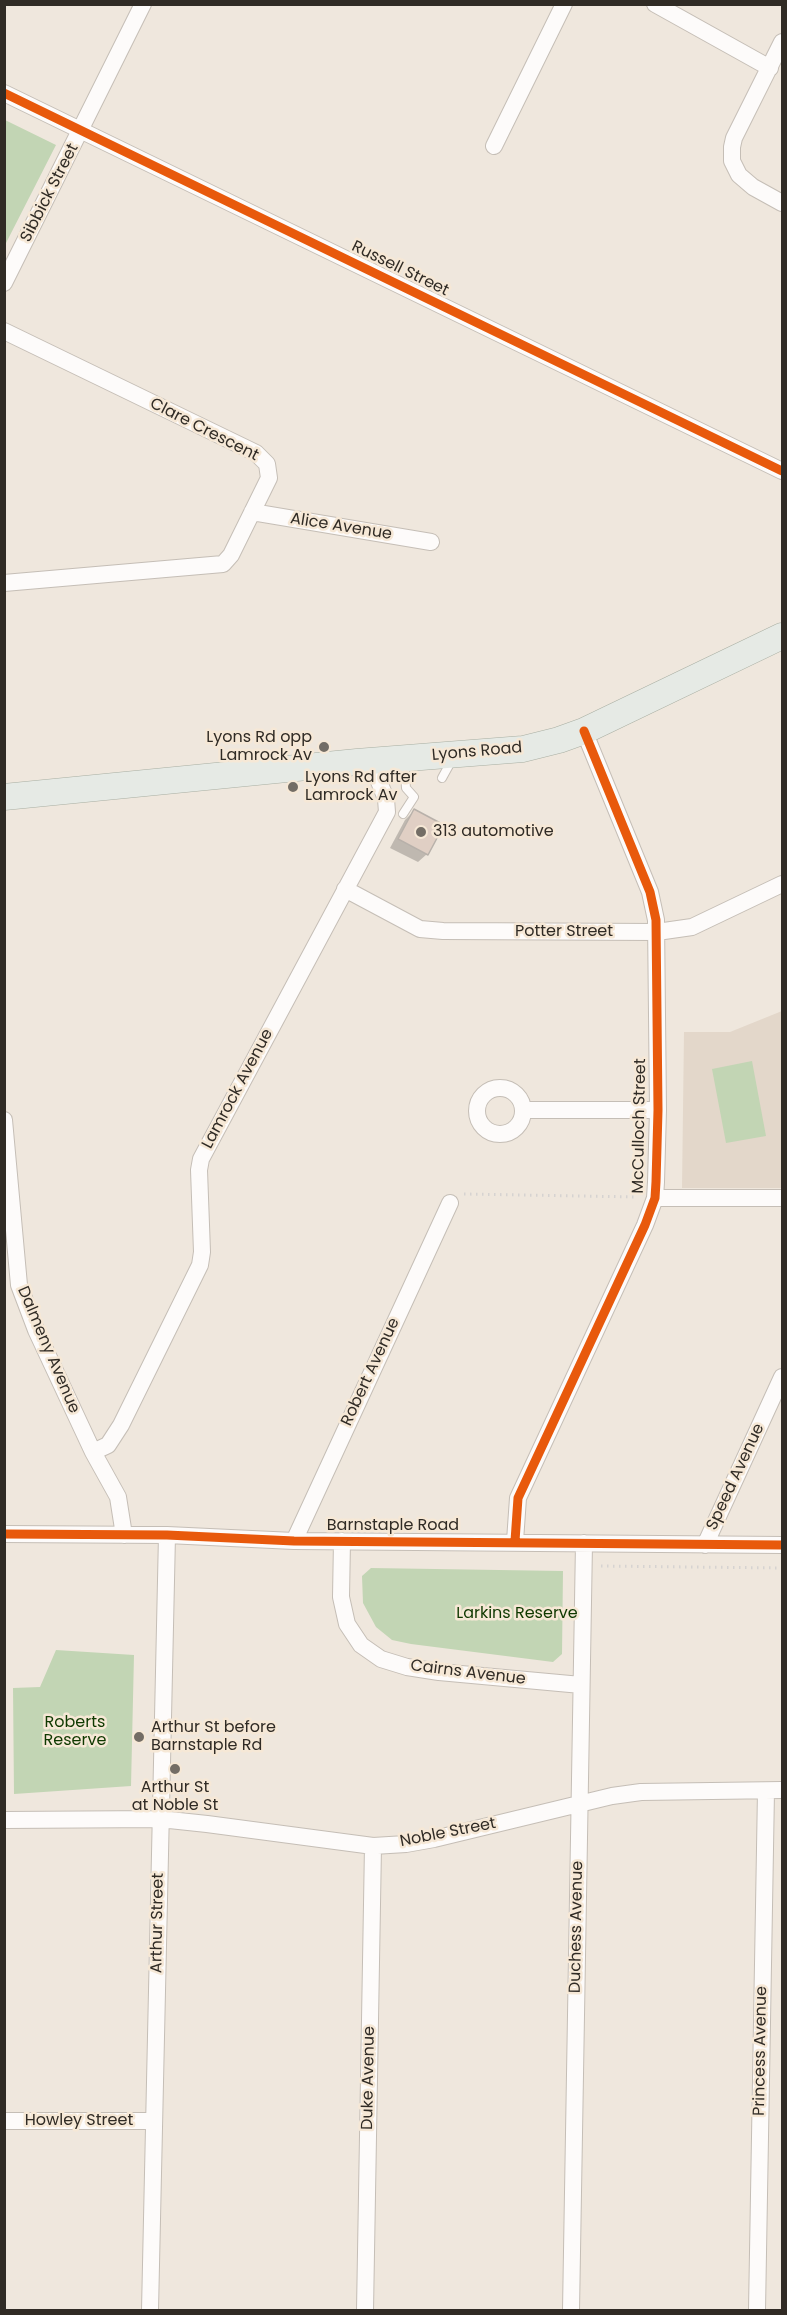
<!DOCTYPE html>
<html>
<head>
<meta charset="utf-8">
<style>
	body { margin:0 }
	#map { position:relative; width:787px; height:2315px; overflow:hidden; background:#efe7dd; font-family:Poppins,sans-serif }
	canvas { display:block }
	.frame { position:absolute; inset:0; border:6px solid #302b25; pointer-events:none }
</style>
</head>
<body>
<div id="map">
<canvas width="787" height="2315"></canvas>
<div class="frame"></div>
</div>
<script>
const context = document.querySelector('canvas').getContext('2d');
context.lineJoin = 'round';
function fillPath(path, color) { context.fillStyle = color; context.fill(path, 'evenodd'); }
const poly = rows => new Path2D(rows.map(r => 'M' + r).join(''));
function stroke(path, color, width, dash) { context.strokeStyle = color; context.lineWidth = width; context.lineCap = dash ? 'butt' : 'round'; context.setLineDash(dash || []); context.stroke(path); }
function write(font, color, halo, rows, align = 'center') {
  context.font = font + ' Poppins,sans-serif'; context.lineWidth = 5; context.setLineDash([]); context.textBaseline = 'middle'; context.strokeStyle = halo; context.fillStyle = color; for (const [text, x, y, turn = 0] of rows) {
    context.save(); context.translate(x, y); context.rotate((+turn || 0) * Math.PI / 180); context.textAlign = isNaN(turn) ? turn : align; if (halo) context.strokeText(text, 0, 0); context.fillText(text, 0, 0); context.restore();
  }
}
fillPath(poly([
	[782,1011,782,1188,682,1188,684,1032,730,1032]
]), '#e3d7ca');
fillPath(poly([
	[5,120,56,145,5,245],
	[752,1061,766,1136,726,1143,712,1069],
	[371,1568,563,1571,562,1654,553,1662,411,1644,392,1640,376,1627,363,1603,362,1576],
	[56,1650,134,1655,131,1786,14,1794,13,1688,40,1687]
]), '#c2d5b4');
fillPath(poly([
	[414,811,427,854,418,862,390,848,405,820]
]), '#0003');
const building = poly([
	[414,809,444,825,428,855,398,839,414,809]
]);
fillPath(building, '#e0cfc4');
stroke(building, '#b8b1aa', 1.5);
const service = poly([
	[442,778,453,758],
	[403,814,414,797,406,788,404,760]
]);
const minor = poly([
	[655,4,770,68],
	[782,42,734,138,732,147,732,161,739,175,753,187,782,203],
	[4,93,782,471],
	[494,146,564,4],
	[4,283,143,4],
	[4,331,256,453,267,464,269,478,231,555,223,564,4,583],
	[252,512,431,542],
	[345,889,420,929,443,931,657,932,692,927,782,884],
	'477 1111a23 23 0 1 1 46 0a23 23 0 1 1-46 0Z',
	[523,1110,658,1110],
	[4,1120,19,1285,36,1330,93,1452,118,1497,124,1535],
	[655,1198,782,1198],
	[93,1452,108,1445,121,1425,200,1265,202,1252,199,1170,201,1159,387,812,386,799,378,779,375,761],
	[4,1534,167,1535,294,1541,782,1545],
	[294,1541,450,1203],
	[342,1541,341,1597,347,1624,361,1645,381,1659,407,1667,439,1672,581,1685],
	[515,1541,518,1498,645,1225,655,1198,656,1182,658,1110,656,920,650,892,584,731],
	[705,1545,782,1377],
	[4,1820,160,1819,207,1824,373,1846,406,1844,434,1839,612,1796,641,1792,782,1790],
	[4,2121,154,2121],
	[150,2310,167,1535],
	[365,2310,373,1846],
	[571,2310,584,1543],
	[757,2310,766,1791]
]);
const primary = poly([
	[4,797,357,762,523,749,559,740,584,731,782,636]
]);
stroke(service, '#c5beb6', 10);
stroke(minor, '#c5beb6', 18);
stroke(primary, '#a8aea2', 27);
stroke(poly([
	[464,1194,638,1197],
	[601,1566,782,1568]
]), '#d6d3d1', 3, [1.5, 4.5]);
stroke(service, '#fdfbfa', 8);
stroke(minor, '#fdfbfa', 16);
stroke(primary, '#e6eae5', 26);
stroke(poly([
	[4,93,782,471],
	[4,1534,167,1535,294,1541,782,1545],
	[515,1541,518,1498,645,1225,655,1198,656,1182,658,1110,656,920,650,892,584,731]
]), '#e8590c', 9);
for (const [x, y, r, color] of [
	[324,747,6,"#736d65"],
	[293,787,6,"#736d65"],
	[421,832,6,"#736d65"],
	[139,1737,6,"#736d65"],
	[175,1769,6,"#736d65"]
]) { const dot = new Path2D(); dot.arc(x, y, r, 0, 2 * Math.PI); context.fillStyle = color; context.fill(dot); stroke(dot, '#f6e8d6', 2); }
write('16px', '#302b25', '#f6e8d6', [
	["Sibbick Street",50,193,-63],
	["Russell Street",400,269,26],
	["Clare Crescent",204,430,27],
	["Alice Avenue",341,527,9],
	["Lyons Road",477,752,-5],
	["Potter Street",564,932],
	["Lamrock Avenue",238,1089,-62],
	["McCulloch Street",640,1126,-89],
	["Dalmeny Avenue",48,1350,67],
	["Robert Avenue",371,1372,-65],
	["Speed Avenue",736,1477,-65],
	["Barnstaple Road",393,1526],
	["Cairns Avenue",468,1673,7],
	["Noble Street",448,1833,-11],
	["Arthur Street",158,1923,-89],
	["Duchess Avenue",577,1927,-89],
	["Princess Avenue",761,2051,-89],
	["Duke Avenue",369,2078,-89],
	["Howley Street",79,2121]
]);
write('16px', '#302b25', '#f6e8d6', [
	["Lyons Rd opp",312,738,"right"],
	["Lamrock Av",312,756,"right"],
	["Lyons Rd after",305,778],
	["Lamrock Av",305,796],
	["313 automotive",433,832],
	["Arthur St before",151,1728],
	["Barnstaple Rd",151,1746],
	["Arthur St",175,1788,"center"],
	["at Noble St",175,1806,"center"]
], 'left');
write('16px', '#0f3900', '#f6e8d6', [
	["Larkins Reserve",517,1614],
	["Roberts",75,1723],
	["Reserve",75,1741]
]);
</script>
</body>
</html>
